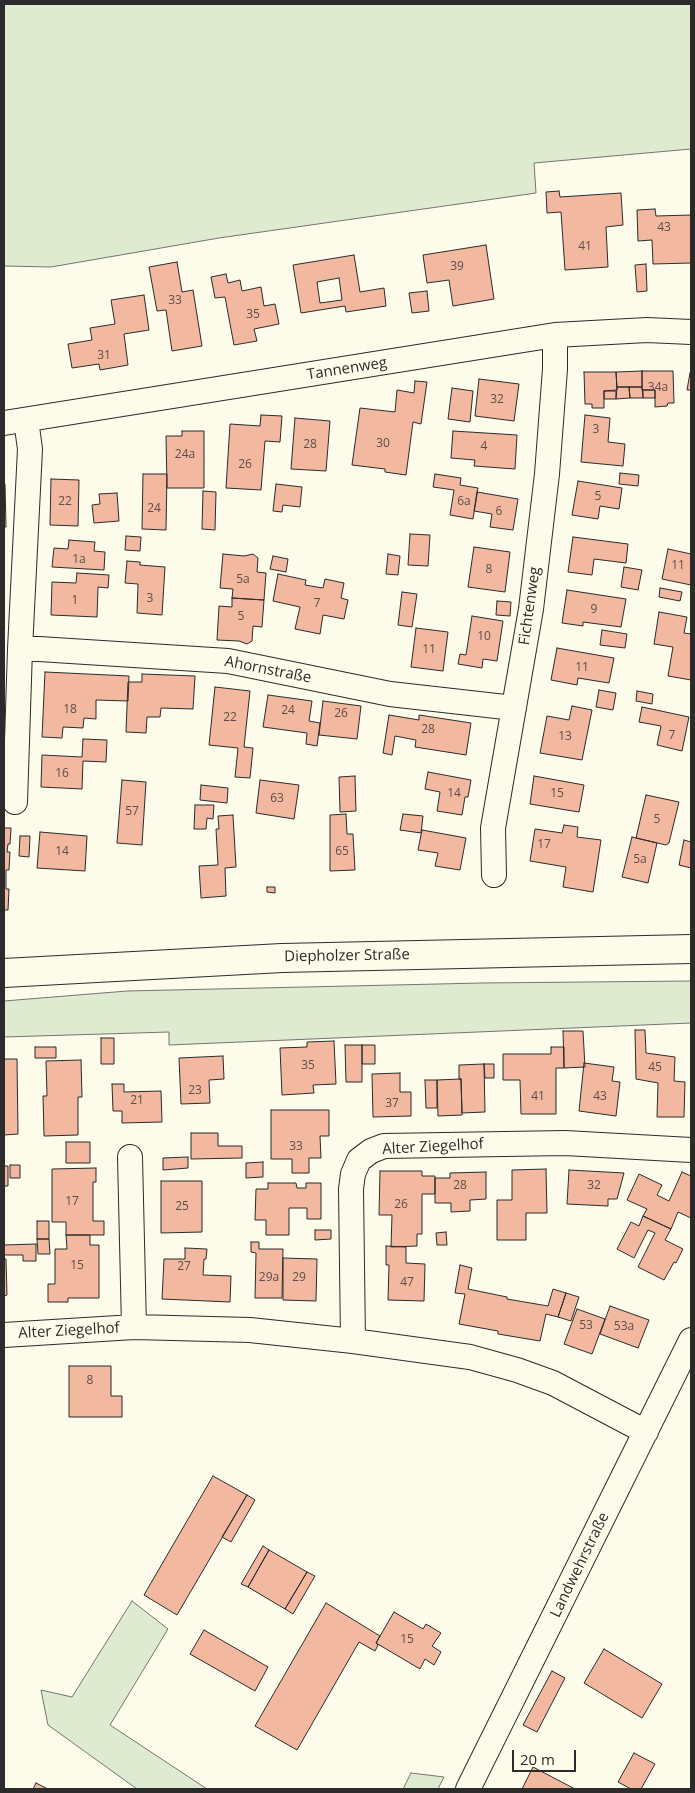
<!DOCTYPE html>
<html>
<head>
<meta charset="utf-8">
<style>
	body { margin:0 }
	#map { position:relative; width:695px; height:1793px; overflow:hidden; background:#fdfbea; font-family:"Open Sans",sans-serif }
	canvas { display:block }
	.frame { position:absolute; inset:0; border:5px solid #2b2b2b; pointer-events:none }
	.scale { position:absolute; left:512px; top:1750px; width:64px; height:22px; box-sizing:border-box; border:2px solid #2b2b2b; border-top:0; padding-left:6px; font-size:15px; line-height:18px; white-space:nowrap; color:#2b2b2b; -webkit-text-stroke:4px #fdfbea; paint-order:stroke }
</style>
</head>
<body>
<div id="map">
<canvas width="695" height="1793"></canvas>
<div class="frame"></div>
<div class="scale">20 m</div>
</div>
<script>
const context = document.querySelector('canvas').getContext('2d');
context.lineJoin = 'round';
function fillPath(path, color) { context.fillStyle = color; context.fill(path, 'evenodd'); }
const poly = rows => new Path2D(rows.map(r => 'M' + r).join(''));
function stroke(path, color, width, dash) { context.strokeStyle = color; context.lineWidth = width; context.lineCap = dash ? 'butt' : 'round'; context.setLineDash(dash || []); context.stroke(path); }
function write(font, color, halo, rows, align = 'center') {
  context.font = font + ' "Open Sans",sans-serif'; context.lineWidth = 4; context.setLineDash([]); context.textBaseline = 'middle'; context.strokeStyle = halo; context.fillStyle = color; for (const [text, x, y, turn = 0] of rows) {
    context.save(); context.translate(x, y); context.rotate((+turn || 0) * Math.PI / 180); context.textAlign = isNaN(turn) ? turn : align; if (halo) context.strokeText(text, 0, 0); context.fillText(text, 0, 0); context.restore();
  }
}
const green = poly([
	[4,4,691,4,691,149,534,163,536,193,219,238,51,267,4,266,4,4],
	[691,981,691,1023,169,1045,169,1032,4,1037,4,1001,127,991,482,983,691,981],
	[132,1601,168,1629,110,1725,207,1789,137,1789,48,1725,41,1690,72,1697,132,1601],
	[411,1773,444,1777,438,1789,403,1789,411,1773]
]);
fillPath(green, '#deebd1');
stroke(green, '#74746e', 1);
const building = poly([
	[559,191,560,197,621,193,623,225,606,227,608,267,565,270,561,212,547,213,546,192,559,191],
	[655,209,656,216,691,215,691,263,653,264,652,240,638,241,637,210,655,209],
	[486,245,494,299,453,306,449,280,427,283,423,255,486,245],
	[354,255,360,292,384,288,386,306,346,312,345,306,301,313,293,265,354,255],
	[339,278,342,300,320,303,317,282,339,278],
	[177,262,182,292,193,290,202,346,172,351,166,310,157,311,149,267,177,262],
	[646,264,647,291,637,292,635,265,646,264],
	[226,274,228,283,240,280,242,291,261,287,264,306,275,304,279,324,254,329,257,341,234,345,225,297,215,298,211,277,226,274],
	[427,291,429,311,412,313,409,293,427,291],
	[144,295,149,330,124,334,128,365,100,370,99,364,72,368,68,344,92,340,90,328,115,324,111,300,144,295],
	[642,371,673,371,674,403,668,403,667,406,655,407,655,390,642,390,642,371],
	[642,371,642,387,617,387,616,372,642,371],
	[584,372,616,372,617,390,604,391,604,408,592,408,592,404,585,404,584,372],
	[690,373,691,373,691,390,687,390,690,373],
	[479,379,519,384,514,421,475,416,479,379],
	[415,381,427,382,421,424,413,422,406,475,385,472,385,469,352,465,360,408,395,412,397,390,414,393,415,381],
	[617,387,629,387,630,398,616,399,617,387],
	[629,387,642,387,643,398,630,398,629,387],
	[452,388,473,391,470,422,448,419,452,388],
	[643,390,655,390,655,398,643,398,643,390],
	[604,391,616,391,616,399,604,399,604,391],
	[261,415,282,416,280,442,265,441,261,490,226,488,230,424,260,426,261,415],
	[585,415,610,418,608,442,625,444,623,466,581,462,585,415],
	[295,418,330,421,326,471,291,469,295,418],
	[182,431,204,431,204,488,167,488,166,436,182,436,182,431],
	[453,431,517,435,515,469,474,466,475,460,451,458,453,431],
	[620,473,639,475,638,486,619,484,620,473],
	[143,474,167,474,166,530,142,529,143,474],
	[435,474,461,478,460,485,478,488,473,519,450,515,454,490,433,487,435,474],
	[51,479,79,480,78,526,50,525,51,479],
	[578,481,622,488,619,509,600,506,598,519,572,515,578,481],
	[4,484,5,484,6,527,4,527,4,484],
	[276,484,302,487,300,507,283,505,282,512,273,511,276,484],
	[203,491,216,492,215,530,202,529,203,491],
	[477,492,518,499,513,530,490,527,492,514,474,511,477,492],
	[117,493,119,521,94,523,92,505,100,504,99,494,117,493],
	[410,534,430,535,428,566,408,565,410,534],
	[126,536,141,537,140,551,125,550,126,536],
	[573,537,628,544,626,563,594,559,592,575,568,572,573,537],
	[69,540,95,542,94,551,105,552,104,570,52,567,54,548,68,549,69,540],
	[474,547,510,552,505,592,468,587,474,547],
	[668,549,691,554,691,585,662,579,668,549],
	[223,554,244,556,253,554,258,558,257,572,266,573,264,600,232,598,233,589,220,588,223,554],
	[388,554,400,556,398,575,386,574,388,554],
	[273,556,288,559,286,572,270,569,273,556],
	[127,561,140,562,140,565,165,567,162,615,137,613,138,584,125,583,127,561],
	[624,567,642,570,638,590,621,587,624,567],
	[77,573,109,575,108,588,98,587,97,617,51,615,52,582,76,583,77,573],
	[278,574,306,580,305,585,323,588,325,579,344,583,341,598,348,600,344,619,323,615,320,634,295,629,300,607,273,601,278,574],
	[660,588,682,592,680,601,659,597,660,588],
	[567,590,626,599,621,627,583,622,583,626,562,623,567,590],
	[402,592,417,594,412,627,398,625,402,592],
	[232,598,264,600,262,627,253,626,252,641,247,644,239,641,217,640,219,606,232,607,232,598],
	[497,601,511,602,510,616,496,615,497,601],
	[659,612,687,617,684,633,691,634,691,680,668,676,673,647,654,644,659,612],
	[472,616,503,621,497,661,483,659,482,668,458,664,460,654,466,655,472,616],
	[416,628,448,632,443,671,411,667,416,628],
	[602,630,627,634,625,648,600,645,602,630],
	[557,648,614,658,609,683,578,678,577,685,551,680,557,648],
	[45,672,129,676,128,701,96,700,96,719,84,718,83,728,63,727,62,738,42,737,45,672],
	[142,674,195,676,193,709,161,708,160,717,147,717,146,733,126,732,128,682,142,682,142,674],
	[215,687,250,691,244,747,253,748,250,778,235,777,238,748,209,745,215,687],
	[599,690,616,693,613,710,596,707,599,690],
	[637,691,653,694,652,704,636,701,637,691],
	[268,695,312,701,309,721,320,723,317,746,306,744,307,733,263,727,268,695],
	[323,701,361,706,357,739,319,735,323,701],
	[572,706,592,710,582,760,540,753,547,716,569,720,572,706],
	[642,707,689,717,682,751,657,745,661,726,639,722,642,707],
	[389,715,419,720,419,715,471,723,466,755,415,747,416,740,395,736,392,755,383,753,389,715],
	[83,739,107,740,106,762,83,761,82,789,41,787,42,755,82,757,83,739],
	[428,772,471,780,468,797,465,797,462,815,437,811,440,792,425,789,428,772],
	[355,776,356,811,340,812,339,777,355,776],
	[534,776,584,785,579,812,530,804,534,776],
	[122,780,146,782,142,845,117,843,122,780],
	[260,780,299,785,294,819,256,813,260,780],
	[201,785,228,788,227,803,200,800,201,785],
	[646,795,679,802,669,843,666,845,636,838,646,795],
	[195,805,214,805,213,819,207,818,206,829,194,829,195,805],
	[346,814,347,834,353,834,355,870,330,871,330,815,346,814],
	[403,814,423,816,421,833,400,830,403,814],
	[233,815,236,867,225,868,226,896,201,898,199,866,218,865,216,829,219,829,218,816,233,815],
	[564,825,578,827,577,837,601,840,593,892,563,887,566,867,530,861,535,829,562,833,564,825],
	[4,828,11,828,10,844,8,844,7,852,10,852,9,870,6,870,6,889,9,889,8,910,4,910,4,828],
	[422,830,466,838,460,870,435,866,438,853,418,850,422,830],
	[40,832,87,836,85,871,37,868,40,832],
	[20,836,30,836,29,857,19,856,20,836],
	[632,837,657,843,648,883,622,877,632,837],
	[684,840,691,842,691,868,679,865,684,840],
	[267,887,275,887,275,893,267,892,267,887],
	[635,1030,645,1030,646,1053,675,1057,674,1081,685,1082,684,1117,657,1117,658,1083,636,1079,635,1030],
	[563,1031,583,1031,585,1067,564,1068,563,1031],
	[101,1038,114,1038,114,1064,101,1064,101,1038],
	[334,1041,336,1084,313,1085,314,1093,282,1095,280,1048,307,1047,307,1042,334,1041],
	[345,1045,362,1045,362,1082,346,1082,345,1045],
	[362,1045,375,1045,375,1064,362,1064,362,1045],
	[35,1047,56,1047,56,1058,35,1058,35,1047],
	[551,1047,564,1047,564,1068,556,1068,556,1114,521,1114,520,1080,503,1080,503,1054,551,1054,551,1047],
	[223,1056,224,1079,209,1080,210,1103,181,1104,179,1058,223,1056],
	[4,1059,17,1059,18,1134,4,1135,4,1059],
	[81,1060,82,1097,78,1097,78,1135,44,1136,43,1096,47,1096,46,1061,81,1060],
	[584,1063,614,1067,612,1081,620,1082,616,1116,579,1111,584,1063],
	[484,1064,494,1064,494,1078,485,1078,484,1064],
	[484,1064,485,1112,462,1113,461,1079,459,1079,459,1065,484,1064],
	[400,1073,400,1092,411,1092,411,1116,373,1117,372,1074,400,1073],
	[461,1079,462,1115,438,1116,437,1080,461,1079],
	[425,1080,437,1080,437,1108,426,1108,425,1080],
	[112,1084,124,1084,124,1092,161,1091,162,1122,122,1123,122,1111,113,1111,112,1084],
	[271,1110,329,1110,329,1136,320,1136,321,1158,309,1158,309,1173,292,1173,292,1159,271,1159,271,1110],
	[191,1133,218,1133,218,1146,242,1146,242,1158,191,1159,191,1133],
	[66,1142,90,1142,90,1163,66,1163,66,1142],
	[188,1157,188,1168,163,1170,163,1158,188,1157],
	[263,1162,263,1177,246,1178,246,1163,263,1162],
	[10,1165,20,1165,20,1178,10,1178,10,1165],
	[4,1166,8,1166,8,1186,4,1186,4,1166],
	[96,1168,96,1182,93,1182,93,1221,104,1221,104,1235,66,1235,66,1222,52,1222,52,1169,96,1168],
	[546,1169,547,1213,526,1213,526,1240,497,1240,497,1200,512,1200,512,1170,546,1169],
	[569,1170,624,1173,617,1199,608,1199,608,1206,567,1204,569,1170],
	[380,1171,422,1171,422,1176,435,1176,435,1194,422,1194,422,1234,417,1234,417,1246,391,1247,392,1215,379,1215,380,1171],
	[486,1172,486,1199,470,1200,470,1211,451,1212,451,1203,435,1203,435,1178,450,1178,450,1173,486,1172],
	[682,1172,691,1176,691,1218,678,1212,671,1229,643,1216,647,1209,627,1200,639,1174,662,1185,657,1195,669,1201,682,1172],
	[161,1181,202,1181,202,1232,161,1233,161,1181],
	[268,1183,296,1183,297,1188,306,1188,306,1183,321,1183,321,1219,307,1219,307,1208,289,1208,289,1235,266,1235,266,1220,255,1220,256,1189,268,1189,268,1183],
	[643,1216,671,1229,665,1240,683,1249,676,1263,674,1262,664,1280,638,1267,655,1233,648,1230,634,1258,617,1249,631,1222,639,1226,643,1216],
	[37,1221,49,1221,49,1239,37,1239,37,1221],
	[315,1230,331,1230,331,1239,315,1240,315,1230],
	[446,1232,447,1245,437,1245,436,1233,446,1232],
	[66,1235,90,1235,90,1245,99,1245,99,1298,68,1298,68,1302,48,1302,48,1284,55,1284,55,1249,67,1249,66,1235],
	[37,1239,49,1239,50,1254,38,1254,37,1239],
	[251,1242,259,1242,259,1249,283,1249,282,1298,255,1298,256,1253,251,1252,251,1242],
	[36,1244,36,1261,23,1261,23,1255,4,1255,4,1245,36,1244],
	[386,1246,406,1247,406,1263,425,1264,424,1301,388,1300,389,1265,386,1265,386,1246],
	[185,1248,207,1249,206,1259,204,1259,203,1275,231,1276,230,1302,162,1299,164,1259,185,1259,185,1248],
	[283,1258,317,1259,316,1301,283,1300,283,1258],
	[4,1259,6,1259,7,1295,4,1296,4,1259],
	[460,1265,472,1268,468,1289,507,1297,507,1299,548,1306,553,1289,566,1293,558,1317,546,1314,540,1341,498,1334,498,1331,459,1324,465,1294,455,1293,460,1265],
	[566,1293,579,1297,571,1321,558,1317,566,1293],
	[610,1306,649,1320,638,1348,600,1334,610,1306],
	[577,1309,605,1319,592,1354,564,1344,577,1309],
	[69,1366,111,1366,111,1396,122,1396,122,1417,69,1417,69,1366],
	[213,1476,247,1495,177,1615,144,1595,213,1476],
	[247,1495,255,1500,231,1542,222,1537,247,1495],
	[263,1546,269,1550,248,1587,241,1584,263,1546],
	[269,1550,307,1572,285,1609,248,1587,269,1550],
	[307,1572,315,1576,293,1614,285,1609,307,1572],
	[326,1603,380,1636,376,1643,378,1645,375,1651,359,1642,297,1750,255,1726,326,1603],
	[394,1612,423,1629,426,1624,441,1633,432,1646,441,1652,434,1665,425,1659,420,1669,376,1643,394,1612],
	[204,1630,268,1667,255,1691,190,1654,204,1630],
	[604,1649,662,1684,642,1718,584,1683,604,1649],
	[552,1671,565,1678,537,1732,523,1725,552,1671],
	[634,1753,655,1764,641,1789,631,1789,618,1782,634,1753],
	[533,1767,575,1789,522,1789,533,1767],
	[36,1783,48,1789,33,1789,36,1783]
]);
fillPath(building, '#f2b8a0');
stroke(building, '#2b2b2b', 1);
const minor = poly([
	[26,420,30,449,20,649,39,649,228,661,390,694,514,708],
	[4,423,555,335,647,330,691,332],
	[15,802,20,649],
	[494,875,493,828,531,609,547,474,555,369,555,335],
	[134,1327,250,1330,353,1341,351,1189,353,1174,359,1160,371,1151,384,1146,565,1143,691,1150],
	[4,1335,134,1327,130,1157],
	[353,1341,470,1357,517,1370,553,1383,646,1432],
	[468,1789,691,1340]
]);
const major = poly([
	[4,973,282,958,691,949]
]);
stroke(minor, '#2b2b2b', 26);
stroke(major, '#2b2b2b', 30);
stroke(minor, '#fdfbea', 24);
stroke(major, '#fdfbea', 28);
write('12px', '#5d4e48', null, [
	["43",664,228],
	["41",585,247],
	["39",457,267],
	["33",175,301],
	["35",253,315],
	["31",104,356],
	["34a",658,388],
	["32",497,400],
	["3",596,430],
	["30",383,444],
	["28",310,445],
	["4",484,447],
	["24a",185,455],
	["26",245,465],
	["5",598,497],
	["22",65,502],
	["6a",464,502],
	["24",154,509],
	["6",499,512],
	["1a",79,560],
	["11",678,566],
	["8",489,570],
	["5a",243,580],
	["3",150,599],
	["1",75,601],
	["7",317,604],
	["9",594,610],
	["5",241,617],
	["10",484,637],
	["11",429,650],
	["11",582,668],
	["18",70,710],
	["24",288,711],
	["26",341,714],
	["22",230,718],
	["28",428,730],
	["7",672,736],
	["13",565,737],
	["16",62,774],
	["14",454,794],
	["15",557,794],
	["63",277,799],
	["57",132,812],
	["5",657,820],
	["17",544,845],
	["14",62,852],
	["65",342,852],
	["5a",640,860],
	["35",308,1066],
	["45",655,1068],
	["23",195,1091],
	["41",538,1097],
	["43",600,1097],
	["21",137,1101],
	["37",392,1104],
	["33",296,1147],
	["28",460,1186],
	["32",594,1186],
	["17",72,1202],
	["26",401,1205],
	["25",182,1207],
	["15",77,1266],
	["27",184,1267],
	["29a",269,1278],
	["29",299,1278],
	["47",407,1283],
	["53",586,1326],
	["53a",624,1327],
	["8",90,1381],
	["15",407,1640]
]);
write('15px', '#2b2b2b', '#fdfbea', [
	["Tannenweg",347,369,-9],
	["Fichtenweg",530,606,-82],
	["Ahornstraße",268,670,11],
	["Diepholzer Straße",347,956,-1],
	["Alter Ziegelhof",433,1147,-3],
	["Alter Ziegelhof",69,1331,-3],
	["Landwehrstraße",580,1565,-64]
]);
</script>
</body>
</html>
